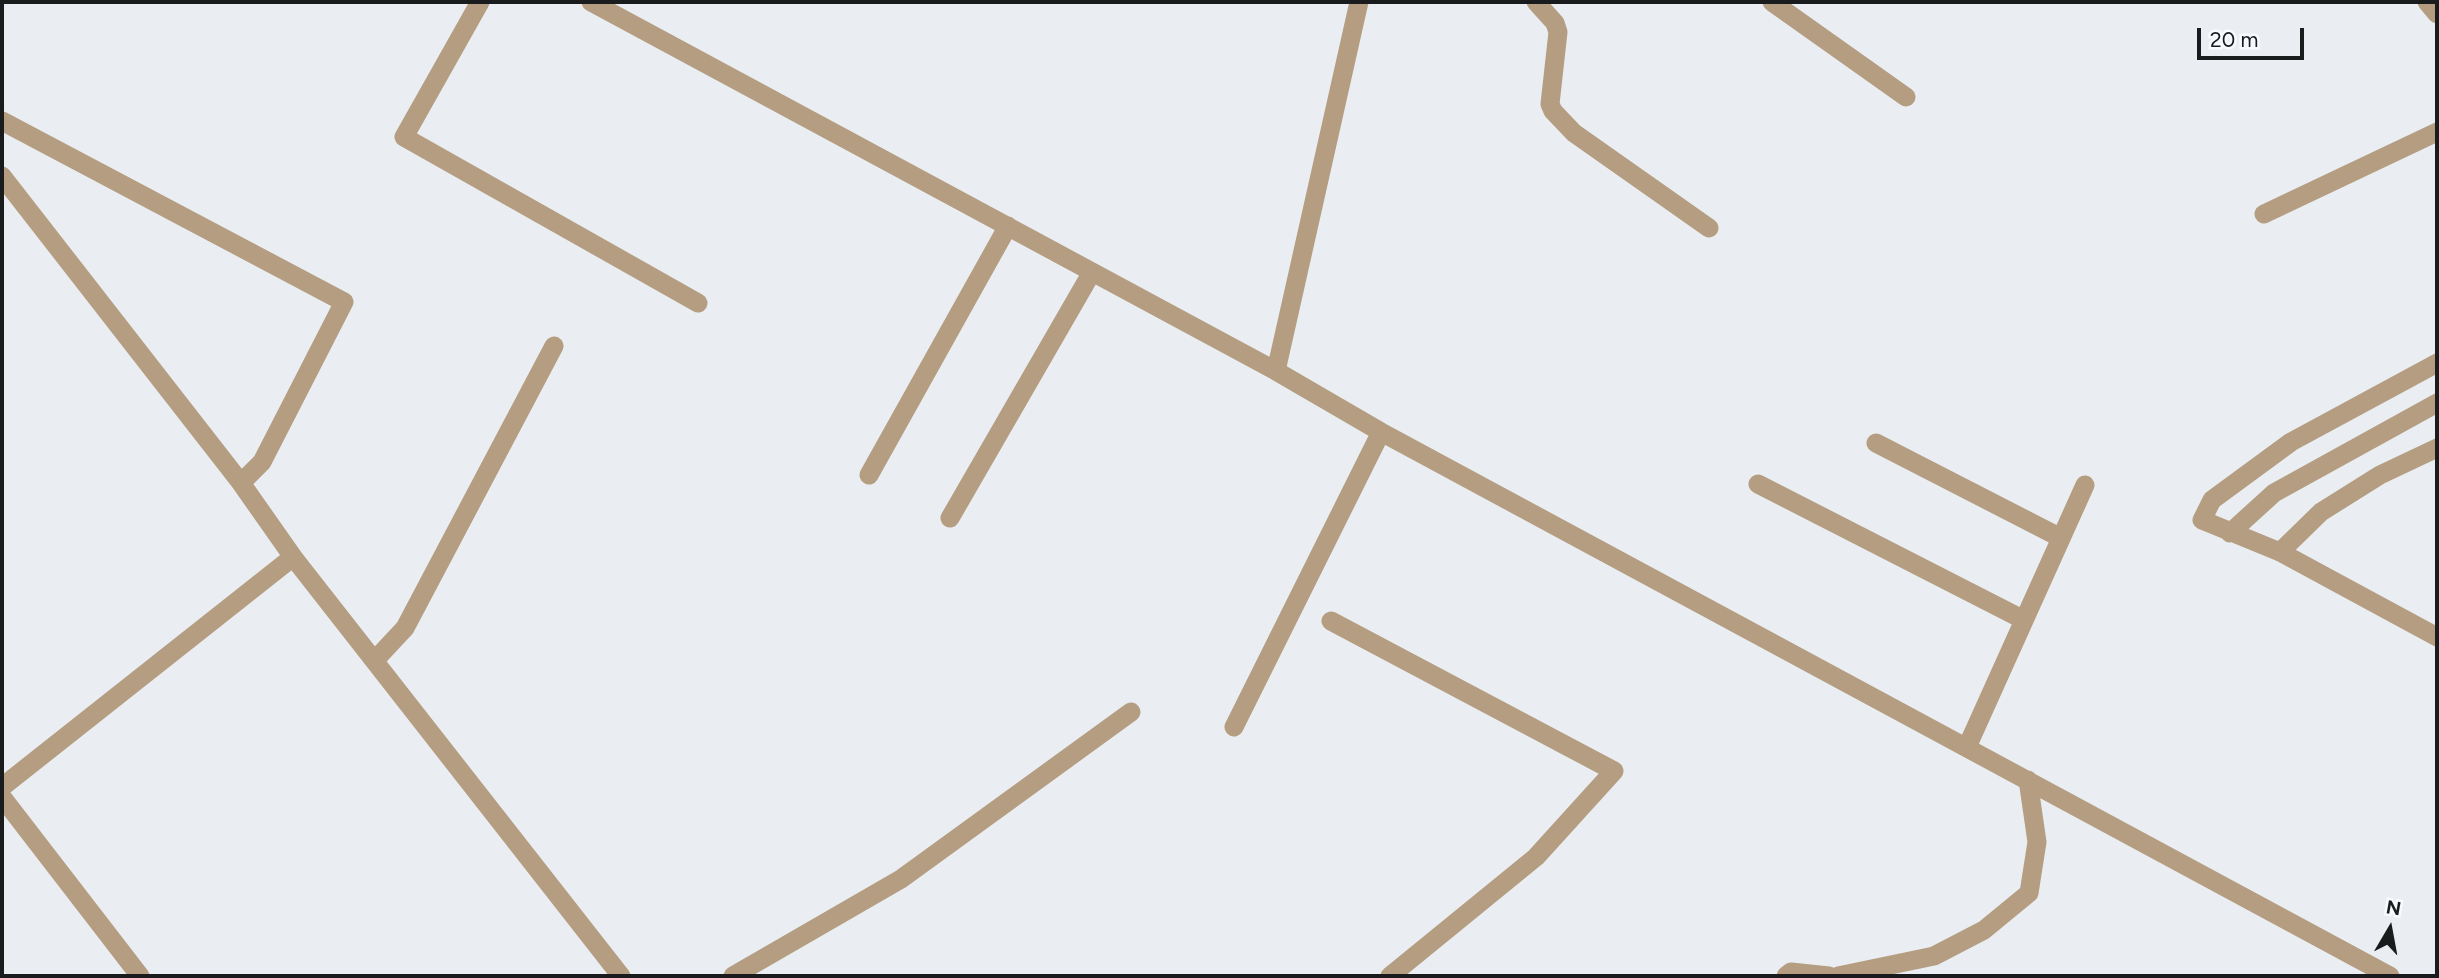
<!DOCTYPE html>
<html>
<head>
<meta charset="utf-8">
<style>
	body { margin:0 }
	#map { position:relative; width:2439px; height:978px; overflow:hidden; background:#eaeef2; font-family:Figtree,sans-serif }
	canvas { display:block }
	.frame { position:absolute; inset:0; border:4px solid #1a1b1d; pointer-events:none }
	.north { position:absolute; left:2355px; top:894px; width:70px; height:70px; -webkit-text-stroke:5px #f7fbff; paint-order:stroke; rotate:10deg; font-size:19px; font-weight:700; line-height:28px; text-align:center; color:#1a1b1d }
	.north::after { content:''; display:block; margin:auto; width:24px; height:32px; background:#1a1b1d; clip-path:polygon(50% 0,100% 100%,50% 72%,0 100%) }
	.scale { position:absolute; left:2197px; top:28px; width:107px; height:32px; box-sizing:border-box; border:4px solid #1a1b1d; border-top:0; padding-left:9px; font-size:21px; line-height:24px; white-space:nowrap; color:#1a1b1d; -webkit-text-stroke:5px #f7fbff; paint-order:stroke }
</style>
</head>
<body>
<div id="map">
<canvas width="2439" height="978"></canvas>
<div class="frame"></div>
<div class="north">N</div>
<div class="scale">20 m</div>
</div>
<script>
const context = document.querySelector('canvas').getContext('2d');
context.lineJoin = 'round';
const poly = rows => new Path2D(rows.map(r => 'M' + r).join(''));
function stroke(path, color, width, dash) { context.strokeStyle = color; context.lineWidth = width; context.lineCap = dash ? 'butt' : 'round'; context.setLineDash(dash || []); context.stroke(path); }
stroke(poly([
	[480,2,404,137,698,303],
	[591,2,1276,371,1381,432,2390,976],
	[1536,2,1555,23,1558,32,1550,104,1553,111,1574,133,1709,228],
	[1772,2,1906,97],
	[2427,2,2437,14],
	[2,121,344,302,262,462,241,483],
	[2,176,241,483,293,557],
	[2264,214,2437,132],
	[2437,363,2291,442,2212,500,2202,520,2280,552,2437,637],
	[1276,371,1359,2],
	[1876,443,2061,538],
	[869,475,1008,226],
	[1758,484,2024,620],
	[950,518,1092,272],
	[2230,533,2274,493,2437,403],
	[2280,552,2321,512,2380,475,2437,448],
	[1331,621,1614,771,1536,857,1390,976],
	[376,659,405,628,554,346],
	[1234,727,1381,432],
	[1967,747,2085,485],
	[2,787,293,557,621,976],
	[2,797,140,976],
	[733,976,901,879,1131,712],
	[1786,976,1791,972,1829,976],
	[1838,976,1934,956,1984,930,2029,893,2037,842,2028,780]
]), '#b49d81', 19);
</script>
</body>
</html>
